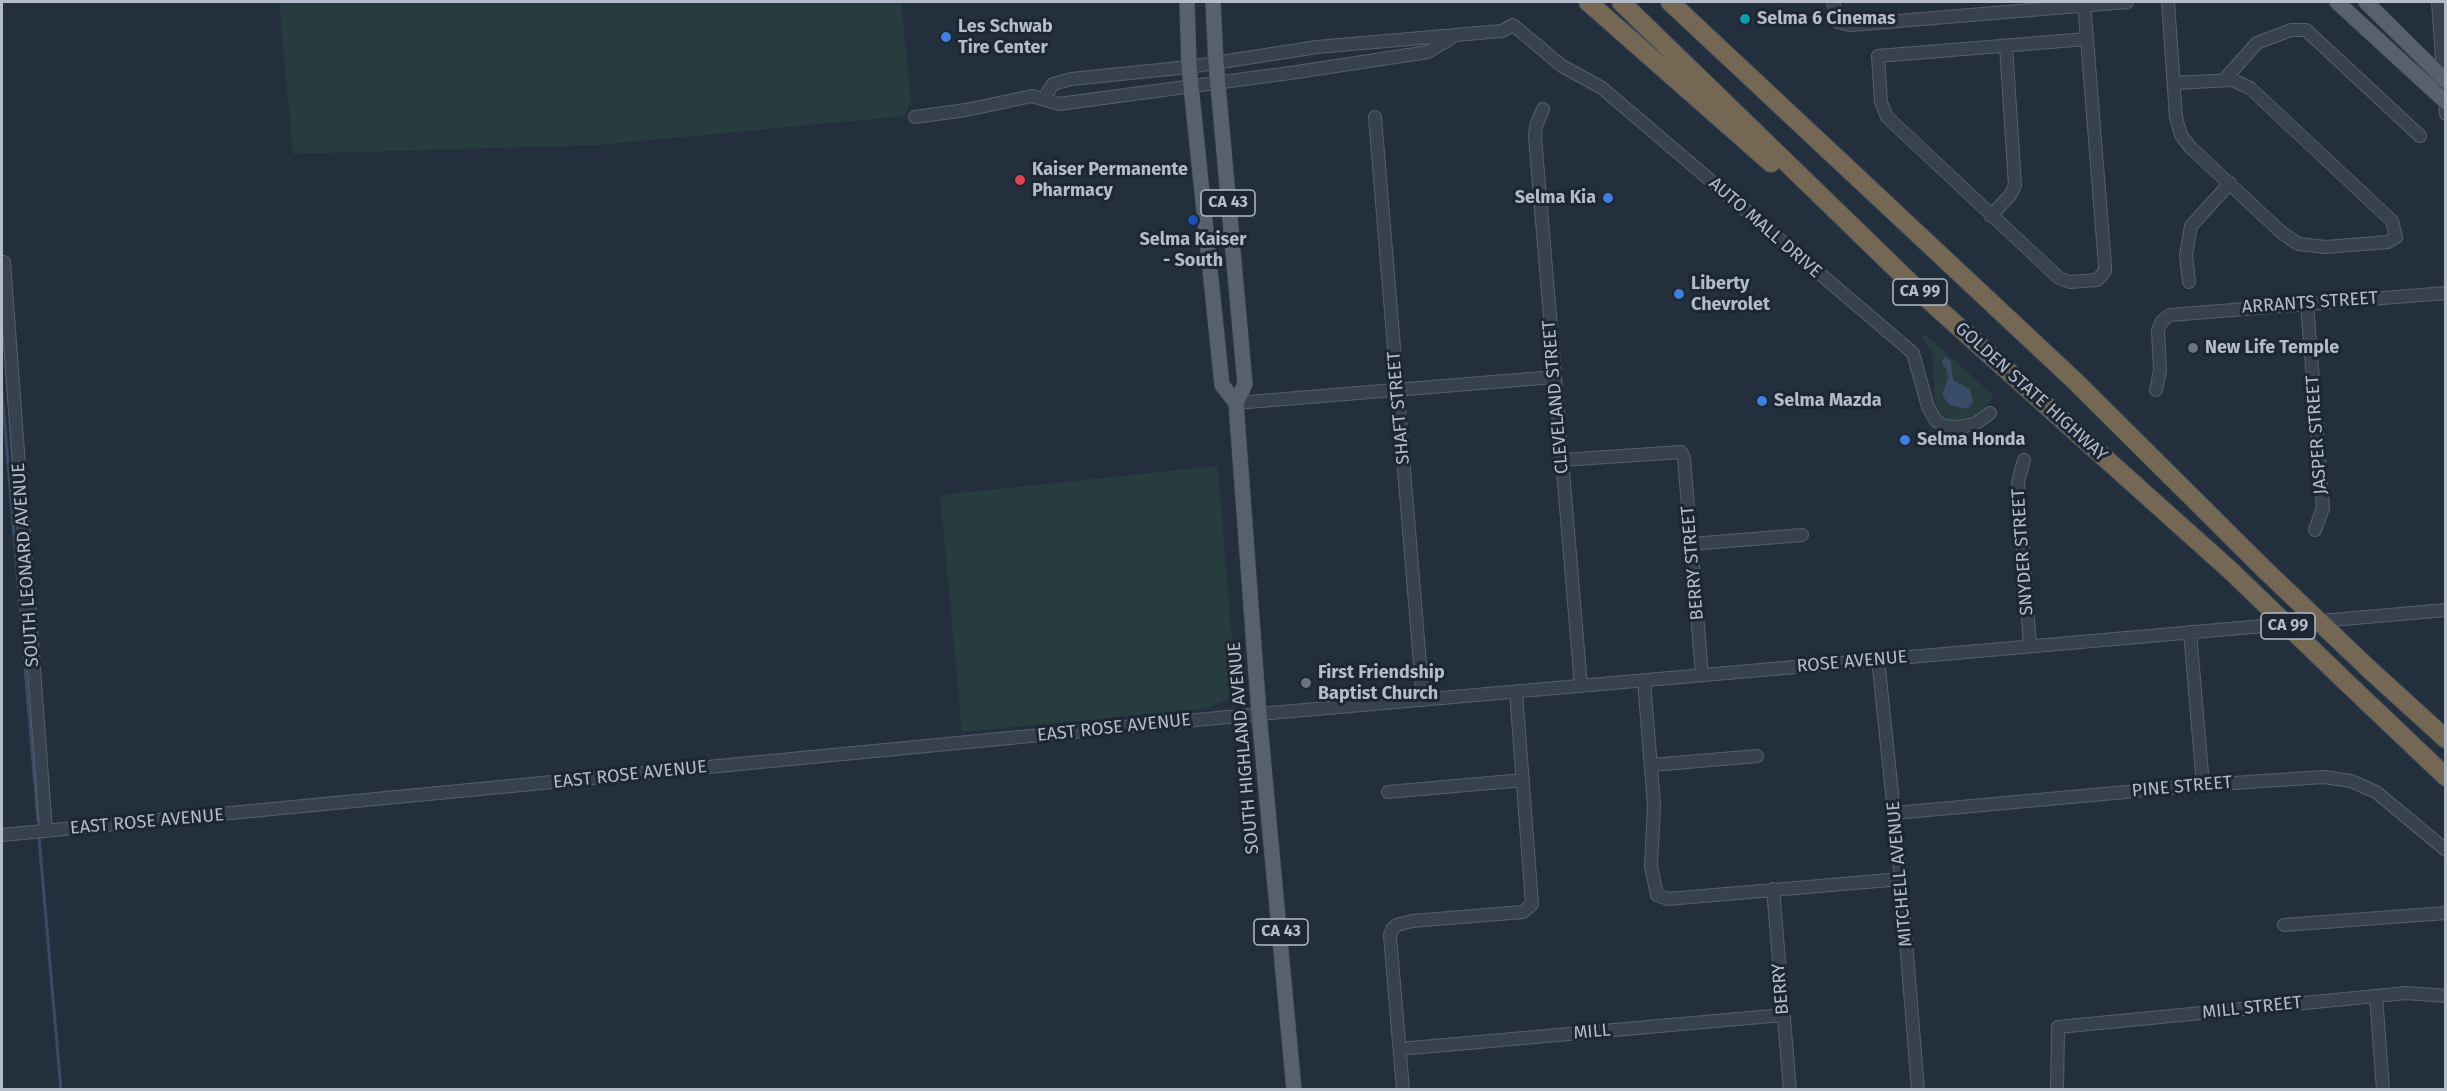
<!DOCTYPE html>
<html>
<head>
<meta charset="utf-8">
<style>
	body { margin:0 }
	#map { position:relative; width:2447px; height:1091px; overflow:hidden; background:#242f3e; font-family:"Fira Sans",sans-serif }
	canvas { display:block }
	.frame { position:absolute; inset:0; border:3px solid #b4bcc9; pointer-events:none }
</style>
</head>
<body>
<div id="map">
<canvas width="2447" height="1091"></canvas>
<div class="frame"></div>
</div>
<script>
const context = document.querySelector('canvas').getContext('2d');
context.lineJoin = 'round';
function fillPath(path, color) { context.fillStyle = color; context.fill(path, 'evenodd'); }
const poly = rows => new Path2D(rows.map(r => 'M' + r).join(''));
function stroke(path, color, width, dash) { context.strokeStyle = color; context.lineWidth = width; context.lineCap = dash ? 'butt' : 'round'; context.setLineDash(dash || []); context.stroke(path); }
function write(font, color, halo, rows, align = 'center') {
  context.font = font + ' "Fira Sans",sans-serif'; context.lineWidth = 6; context.setLineDash([]); context.textBaseline = 'middle'; context.strokeStyle = halo; context.fillStyle = color; for (const [text, x, y, turn = 0] of rows) {
    context.save(); context.translate(x, y); context.rotate((+turn || 0) * Math.PI / 180); context.textAlign = isNaN(turn) ? turn : align; if (halo) context.strokeText(text, 0, 0); context.fillText(text, 0, 0); context.restore();
  }
}
fillPath(poly([
	[279,2,901,2,911,99,905,116,599,145,293,154],
	[1925,334,1994,396,1973,422,1949,424,1940,416,1935,400,1932,353,1921,338],
	[1218,466,1235,680,1234,690,1229,698,1205,709,962,732,940,495]
]), '#263c3f');
fillPath(poly([
	[1944,356,1951,361,1953,380,1970,389,1973,402,1968,409,1950,405,1942,395,1948,378,1947,370,1942,363]
]), '#394c67');
stroke(poly([
	[2,392,38,821],
	[39,838,61,1090]
]), '#394c67', 3);
const minor = poly([
	[1833,2,1838,22,1850,25,2127,2],
	[2168,2,2176,117,2181,135,2190,147,2281,232,2298,244,2326,247,2388,242,2396,237,2392,221,2250,88,2232,80,2174,83],
	[2438,2,2446,114],
	[2084,5,2087,39,2105,266,2105,271,2097,280,2070,282,2059,278,1887,117,1881,102,1878,56,2087,39],
	[2224,80,2257,43,2291,30,2306,30,2420,136],
	[1044,98,1053,84,1071,79,1189,67,1317,47,1502,31,1513,25,1562,66,1602,88,1913,353,1928,407,1936,421,1944,426,1958,427,1975,424,1990,413],
	[1543,109,1536,126,1535,137,1581,686],
	[915,117,966,110,1032,96,1059,104,1297,72,1428,52,1451,38],
	[1375,117,1423,700],
	[1991,216,2011,194,2015,185,2006,46],
	[4,262,46,831],
	[2189,282,2186,255,2191,226,2230,183],
	[2307,304,2323,508,2315,530],
	[2156,390,2160,371,2158,330,2162,321,2170,315,2446,293],
	[1236,403,1554,377],
	[1562,460,1681,452,1684,458,1702,675],
	[2024,460,2018,482,2030,646],
	[1691,544,1802,535],
	[2190,632,2203,785],
	[1878,659,1901,879,1918,1090],
	[1644,681,1654,805,1651,866,1657,895,1668,899,1901,879],
	[1652,765,1757,756],
	[1388,792,1523,780],
	[1895,813,2203,785,2324,777,2351,781,2376,792,2446,850],
	[2,835,1259,714,2446,610],
	[1773,889,1790,1090],
	[2284,925,2446,913],
	[2376,996,2383,1090],
	[1400,1049,1783,1015],
	[1403,1090,1390,936,1392,929,1397,925,1412,921,1523,912,1532,904,1516,692],
	[2057,1090,2058,1027,2376,996,2406,993,2446,996]
]);
const major = poly([
	[1187,2,1189,67,1222,385,1236,403],
	[1213,2,1216,63,1245,384,1236,403,1259,714,1294,1090],
	[2337,2,2446,102],
	[2366,2,2446,81]
]);
const highway = poly([
	[1588,2,1771,163],
	[1621,2,1923,295,2231,571],
	[1670,2,2076,382,2264,569],
	[2369,669,2446,739],
	[2345,681,2446,777]
]);
stroke(minor, '#565f6c', 14);
stroke(major, '#414a57', 16);
stroke(highway, '#434c59', 20);
stroke(minor, '#38414e', 12);
stroke(major, '#56606e', 15);
stroke(highway, '#746855', 18);
const highwayBridge = poly([
	[2264,569,2369,669],
	[2231,571,2345,681]
]);
stroke(highwayBridge, '#434c59', 20, []);
stroke(highwayBridge, '#746855', 18);
for (const [x, y, r, color] of [
	[1745,19,6,"#0f9aa8"],
	[946,37,6,"#3f7fe0"],
	[1020,180,6,"#e0444e"],
	[1608,198,6,"#3f7fe0"],
	[1193,220,6,"#1a4fb4"],
	[1679,294,6,"#3f7fe0"],
	[2193,348,6,"#6b7280"],
	[1762,401,6,"#3f7fe0"],
	[1905,440,6,"#3f7fe0"],
	[1306,683,6,"#6b7280"]
]) { const dot = new Path2D(); dot.arc(x, y, r, 0, 2 * Math.PI); context.fillStyle = color; context.fill(dot); stroke(dot, '#1d2633', 2); }
for (const [x, y, w] of [
	[1228,203,54],
	[1920,292,54],
	[2288,626,54],
	[1281,932,54]
]) { const box = new Path2D(); box.roundRect(x - w / 2, y - 13, w, 26, 4.5); context.fillStyle = '#1d2633'; context.fill(box); stroke(box, '#b4bcc9', 1.5); }
write('bold 16px', '#b4bcc9', null, [
	["CA 43",1228,203],
	["CA 99",1920,292],
	["CA 99",2288,626],
	["CA 43",1281,932]
]);
write('bold 18px', '#b4bcc9', '#1d2633', [
	["Selma 6 Cinemas",1757,19],
	["Les Schwab",958,27],
	["Tire Center",958,48],
	["Kaiser Permanente",1032,170],
	["Pharmacy",1032,191],
	["Selma Kia",1596,198,"right"],
	["Selma Kaiser",1193,240,"center"],
	["- South",1193,261,"center"],
	["Liberty",1691,284],
	["Chevrolet",1691,305],
	["New Life Temple",2205,348],
	["Selma Mazda",1774,401],
	["Selma Honda",1917,440],
	["First Friendship",1318,673],
	["Baptist Church",1318,694]
], 'left');
write('18px', '#b4bcc9', '#1d2633', [
	["AUTO MALL DRIVE",1765,228,41],
	["ARRANTS STREET",2310,303,-4],
	["GOLDEN STATE HIGHWAY",2031,392,42],
	["CLEVELAND STREET",1556,397,-95],
	["SHAFT STREET",1399,408,-95],
	["JASPER STREET",2317,435,-94],
	["SNYDER STREET",2023,552,-94],
	["BERRY STREET",1693,563,-95],
	["SOUTH LEONARD AVENUE",26,565,-94],
	["ROSE AVENUE",1852,662,-5],
	["EAST ROSE AVENUE",1114,728,-6],
	["SOUTH HIGHLAND AVENUE",1244,748,-95],
	["EAST ROSE AVENUE",630,775,-6],
	["PINE STREET",2182,787,-5],
	["EAST ROSE AVENUE",147,822,-5],
	["MITCHELL AVENUE",1900,874,-95],
	["BERRY",1781,989,-95],
	["MILL STREET",2252,1008,-6],
	["MILL",1592,1032,-5]
]);
</script>
</body>
</html>
